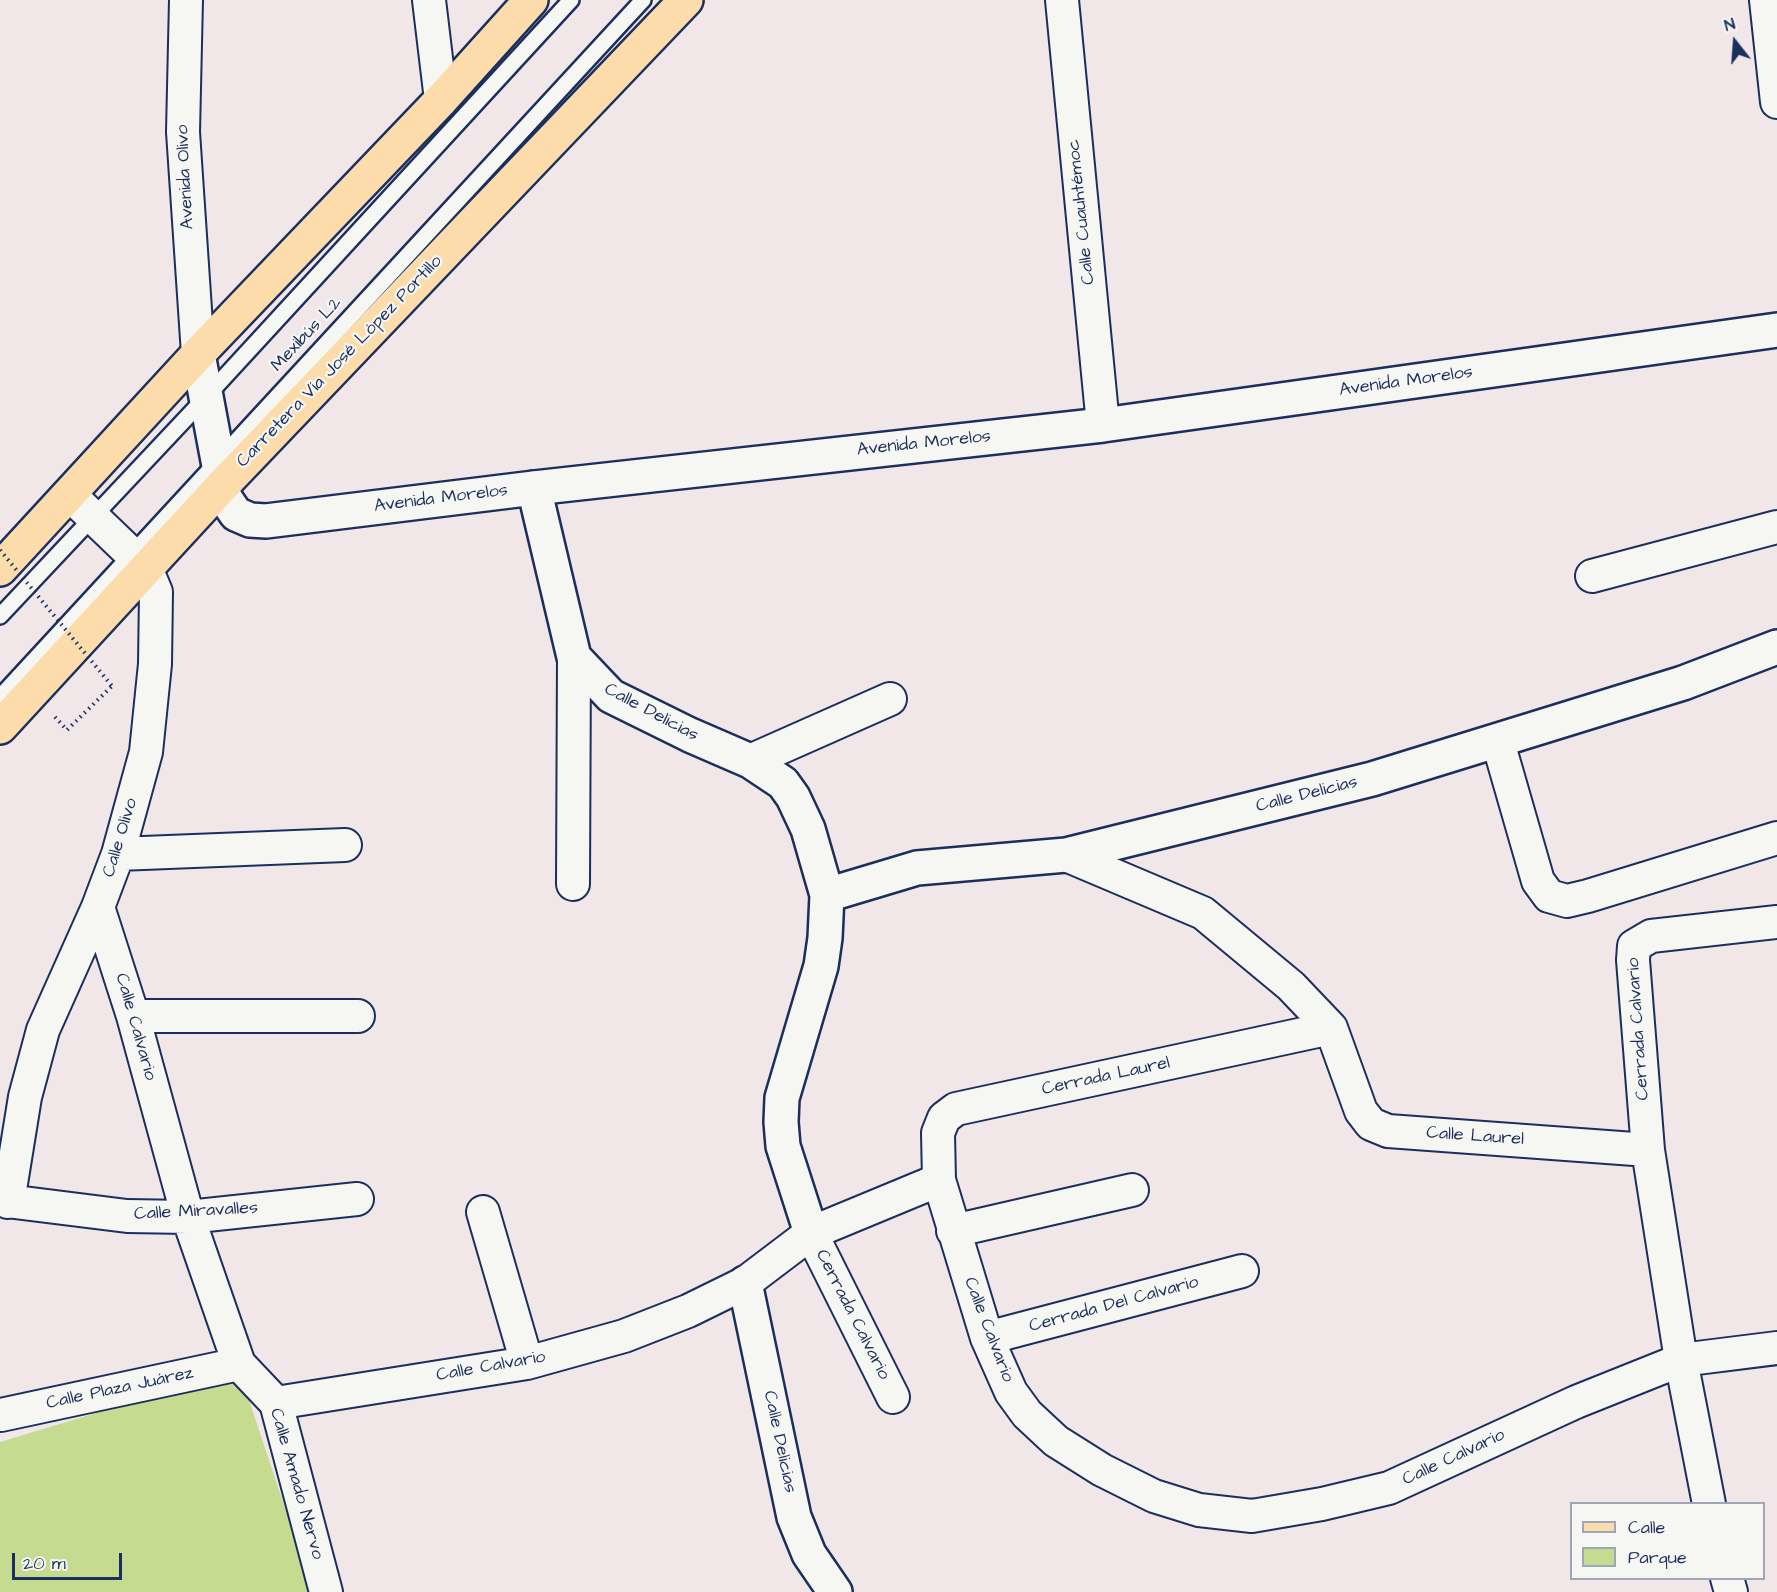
<!DOCTYPE html>
<html>
<head>
<meta charset="utf-8">
<style>
	body { margin:0 }
	#map { position:relative; width:1777px; height:1592px; overflow:hidden; background:#f1e7e8; font-family:"Architects Daughter",sans-serif }
	canvas { display:block }
	.legend { position:absolute; left:1570px; top:1502px; width:195px; height:78px; box-sizing:border-box; background:#f6f6f2; border:2px solid #9ea6b7; margin:0; padding:8px 10px; list-style:none; font-size:18px; color:#1b2f5e }
	.legend li { display:flex; align-items:center; gap:12px; height:30px }
	.legend b { width:30px; border:2px solid #9ea6b7 }
	.north { position:absolute; left:1705px; top:12px; width:60px; height:60px; -webkit-text-stroke:4px #f6f6f2; paint-order:stroke; rotate:343deg; font-size:16px; font-weight:700; line-height:24px; text-align:center; color:#1b2f5e }
	.north::after { content:''; display:block; margin:auto; width:21px; height:27px; background:#1b2f5e; clip-path:polygon(50% 0,100% 100%,50% 72%,0 100%) }
	.scale { position:absolute; left:12px; top:1553px; width:110px; height:27px; box-sizing:border-box; border:3px solid #1b2f5e; border-top:0; padding-left:8px; font-size:18px; line-height:21px; white-space:nowrap; color:#1b2f5e; -webkit-text-stroke:4px #f6f6f2; paint-order:stroke }
</style>
</head>
<body>
<div id="map">
<canvas width="1777" height="1592"></canvas>
<ul class="legend">
<li><b style="height:8px;background:#fddcac"></b>Calle</li>
<li><b style="height:16px;background:#c5db90"></b>Parque</li>
</ul>
<div class="north">N</div>
<div class="scale">20 m</div>
</div>
<script>
const context = document.querySelector('canvas').getContext('2d');
context.lineJoin = 'round';
function fillPath(path, color) { context.fillStyle = color; context.fill(path, 'evenodd'); }
const poly = rows => new Path2D(rows.map(r => 'M' + r).join(''));
function stroke(path, color, width, dash) { context.strokeStyle = color; context.lineWidth = width; context.lineCap = dash ? 'butt' : 'round'; context.setLineDash(dash || []); context.stroke(path); }
function write(font, color, halo, rows, align = 'center') {
  context.font = font + ' "Architects Daughter",sans-serif'; context.lineWidth = 4.5; context.setLineDash([]); context.textBaseline = 'middle'; context.strokeStyle = halo; context.fillStyle = color; for (const [text, x, y, turn = 0] of rows) {
    context.save(); context.translate(x, y); context.rotate((+turn || 0) * Math.PI / 180); context.textAlign = isNaN(turn) ? turn : align; if (halo) context.strokeText(text, 0, 0); context.fillText(text, 0, 0); context.restore();
  }
}
fillPath(poly([
	[239,1370,313,1592,0,1592,0,1442]
]), '#c5db90');
const service = poly([
	[0,616,206,397,571,0],
	[0,697,643,0]
]);
const minor = poly([
	[186,0,183,132,198,354],
	[429,0,441,100],
	[1062,0,1103,425],
	[1766,0,1777,102],
	[1592,576,1777,527],
	[1498,742,1538,881,1549,896,1567,901,1588,896,1777,838],
	[750,761,890,699],
	[118,854,345,845],
	[1066,855,1203,913,1291,986,1331,1028,1361,1111,1371,1124,1388,1131,1648,1150],
	[573,884,574,657],
	[98,907,133,1016,188,1217,239,1364,276,1403,326,1592],
	[133,1016,358,1016],
	[1331,1028,956,1109,944,1118,938,1133,939,1180,987,1338,1011,1392,1027,1414,1056,1441,1102,1470,1154,1496,1199,1510,1252,1516,1322,1504,1389,1488,1576,1402,1681,1360,1777,1348],
	[0,1200,127,1216,188,1217,357,1199],
	[8,1202,25,1097,43,1030,98,907,118,854,146,752,155,664,156,592,146,568,69,494],
	[483,1212,527,1363],
	[953,1231,1132,1190],
	[811,1233,893,1397],
	[987,1338,1242,1271],
	[276,1403,527,1363,624,1336,688,1311,745,1283,811,1233,939,1180],
	[1,1415,239,1364],
	[1709,1504,1681,1360,1648,1150,1633,960,1634,946,1651,936,1777,922],
	[1727,1578,1731,1592]
]);
const tertiary = poly([
	[534,488,574,657,611,696,690,735,750,761,783,783,793,797,808,829,827,895,825,938,821,966,782,1098,781,1122,783,1146,811,1233],
	[827,895,917,868,1066,855,1372,779,1683,683,1777,647],
	[745,1283,794,1517,809,1554,835,1592]
]);
const secondary = poly([
	[198,354,225,498,236,514,250,520,266,521,534,488,1103,425,1777,330]
]);
const primary = poly([
	[0,569,198,354,441,100,531,0],
	[0,727,222,486,686,0]
]);
stroke(service, '#1b2f5e', 20);
stroke(minor, '#1b2f5e', 36);
stroke(tertiary, '#1b2f5e', 38);
stroke(secondary, '#1b2f5e', 38);
stroke(primary, '#1b2f5e', 38);
stroke(poly([
	[55,717,67,730,112,686]
]), '#1b2f5e', 4, [1.5, 4.5]);
stroke(service, '#f6f6f2', 15);
stroke(minor, '#f6f6f2', 32);
stroke(tertiary, '#f6f6f2', 33);
stroke(secondary, '#f6f6f2', 33);
stroke(primary, '#fddcac', 33);
stroke(poly([
	[0,550,112,686]
]), '#1b2f5e', 4, [1.5, 4.5]);
write('18px', '#1b2f5e', '#f6f6f2', [
	["Avenida Olivo",186,177,-93],
	["Calle Cuauhtémoc",1082,212,-96],
	["Mexibús L2",307,335,-47],
	["Carretera Vía José López Portillo",340,362,-46],
	["Avenida Morelos",1406,382,-8],
	["Avenida Morelos",924,444,-6],
	["Avenida Morelos",441,499,-7],
	["Calle Delicias",651,713,28],
	["Calle Delicias",1307,795,-14],
	["Calle Olivo",121,838,-73],
	["Calle Calvario",135,1027,74],
	["Cerrada Calvario",1639,1029,-94],
	["Cerrada Laurel",1106,1077,-12],
	["Calle Laurel",1475,1137,4],
	["Calle Miravalles",196,1212,-3],
	["Cerrada Del Calvario",1114,1305,-15],
	["Cerrada Calvario",852,1315,63],
	["Calle Calvario",988,1330,69],
	["Calle Calvario",491,1367,-10],
	["Calle Plaza Juárez",120,1389,-12],
	["Calle Delicias",779,1442,78],
	["Calle Calvario",1454,1458,-25],
	["Calle Amado Nervo",296,1484,74]
]);
</script>
</body>
</html>
